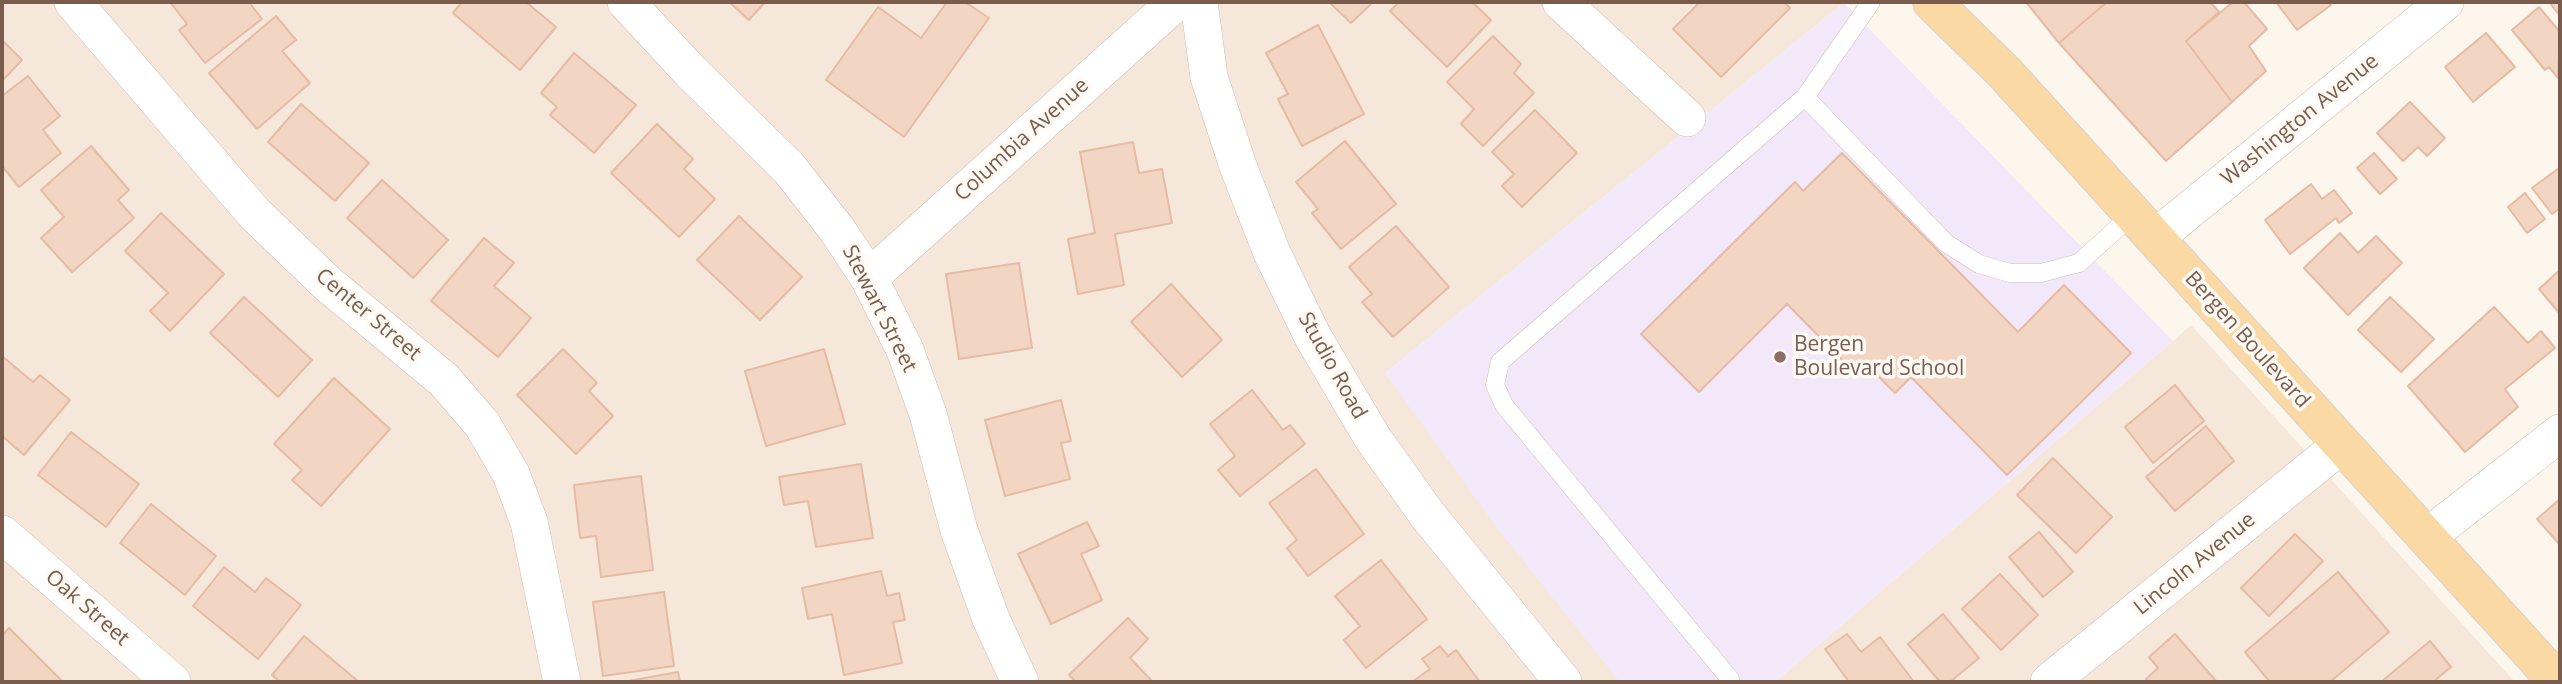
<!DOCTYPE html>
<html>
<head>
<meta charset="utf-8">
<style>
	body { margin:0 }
	#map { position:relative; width:2562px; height:684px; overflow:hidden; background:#fdf6ec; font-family:"Open Sans",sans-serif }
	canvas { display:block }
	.frame { position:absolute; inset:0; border:4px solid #7a5c4d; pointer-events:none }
</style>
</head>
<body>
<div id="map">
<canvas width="2562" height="684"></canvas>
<div class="frame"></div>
</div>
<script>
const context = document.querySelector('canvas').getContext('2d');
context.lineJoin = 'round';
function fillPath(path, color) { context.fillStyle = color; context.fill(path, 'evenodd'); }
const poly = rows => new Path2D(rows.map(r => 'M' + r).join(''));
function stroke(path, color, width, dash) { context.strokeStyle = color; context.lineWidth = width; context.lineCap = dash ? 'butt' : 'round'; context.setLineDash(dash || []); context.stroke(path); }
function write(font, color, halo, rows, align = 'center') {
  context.font = font + ' "Open Sans",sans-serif'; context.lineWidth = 7; context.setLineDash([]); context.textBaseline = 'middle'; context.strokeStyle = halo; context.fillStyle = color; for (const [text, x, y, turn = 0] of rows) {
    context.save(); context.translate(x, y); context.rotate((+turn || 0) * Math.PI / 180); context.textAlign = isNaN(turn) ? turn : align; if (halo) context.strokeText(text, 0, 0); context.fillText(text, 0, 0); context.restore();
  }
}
fillPath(poly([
	[2,2,1843,2,1844,3,1385,373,1622,682,2,682],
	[2191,325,2515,682,1775,682,2173,341]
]), '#f5e8da');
fillPath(poly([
	[1844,3,2173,341,1775,682,1620,682,1498,529,1385,373]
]), '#f3e8fa');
const building = poly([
	[170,2,249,2,262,19,205,63,179,30,187,24,170,2],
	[462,2,526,2,556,27,520,70,453,13,462,2],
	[729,2,765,2,749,20,729,2],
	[947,2,965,2,989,18,904,137,826,80,878,7,921,38,947,2],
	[1329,2,1369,2,1371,4,1351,23,1329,2],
	[1399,2,1472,2,1491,20,1447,67,1390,11,1399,2],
	[1700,2,1784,2,1790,8,1721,77,1673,29,1700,2],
	[2026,2,2107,2,2059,43,2026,2],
	[2107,2,2210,2,2219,12,2186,41,2232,102,2166,161,2059,43,2107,2],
	[2233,2,2244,2,2267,29,2249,46,2266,71,2232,102,2186,41,2233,2],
	[2276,2,2328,2,2331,5,2297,30,2276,2],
	[2549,2,2560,2,2560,16,2549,2],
	[2539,7,2560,32,2558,78,2549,67,2545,70,2512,30,2539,7],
	[276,16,296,40,282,51,310,83,257,129,209,73,276,16],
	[1318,25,1364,114,1302,146,1278,99,1288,94,1266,53,1318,25],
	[2486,33,2515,67,2473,102,2445,67,2486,33],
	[1493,36,1521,64,1514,73,1534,93,1483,146,1461,124,1474,109,1447,82,1493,36],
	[2,40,22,60,2,81,2,40],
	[574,53,636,105,594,153,550,115,557,107,541,93,574,53],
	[28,76,60,116,43,130,61,153,19,187,2,166,2,96,28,76],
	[2410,102,2445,138,2427,156,2418,147,2403,161,2377,133,2410,102],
	[301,104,369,163,335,201,268,142,301,104],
	[1535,110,1577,153,1522,207,1502,186,1514,174,1492,152,1535,110],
	[657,124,693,159,684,169,715,199,679,237,611,173,657,124],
	[1345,141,1396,204,1341,249,1312,213,1318,209,1296,182,1345,141],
	[1133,142,1139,173,1162,169,1172,223,1115,234,1124,285,1078,294,1068,239,1095,233,1080,152,1133,142],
	[91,146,129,190,118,200,134,218,72,272,41,238,64,217,41,190,91,146],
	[1842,153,2018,332,2064,285,2131,353,2007,475,1911,377,1895,393,1871,369,1854,372,1787,304,1699,392,1641,334,1795,182,1803,191,1842,153],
	[2374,153,2397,179,2380,194,2357,168,2374,153],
	[2559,168,2560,208,2552,214,2532,188,2559,168],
	[382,180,448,240,413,278,347,218,382,180],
	[2311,184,2322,199,2334,190,2352,213,2339,223,2336,218,2290,254,2265,220,2311,184],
	[2525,193,2545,219,2527,233,2508,207,2525,193],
	[161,213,224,274,170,331,150,311,168,293,125,251,161,213],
	[739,216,802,277,760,320,697,260,739,216],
	[1396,226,1449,287,1393,337,1362,302,1372,294,1349,267,1396,226],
	[2340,233,2358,253,2376,236,2402,263,2348,315,2304,268,2340,233],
	[484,238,514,263,494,286,531,318,498,357,431,301,484,238],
	[1019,263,1032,348,959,359,946,274,1019,263],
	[2560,270,2560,314,2539,289,2560,270],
	[1171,284,1222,340,1182,377,1131,322,1171,284],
	[244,297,312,360,278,397,210,333,244,297],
	[2390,297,2434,339,2401,372,2358,330,2390,297],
	[2494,307,2528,343,2541,331,2555,348,2505,389,2518,407,2465,452,2408,386,2494,307],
	[563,349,597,383,589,391,613,416,576,454,517,395,563,349],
	[824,349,845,424,766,446,745,371,824,349],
	[2,356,33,382,40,375,70,400,24,455,2,436,2,356],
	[334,378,390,429,321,506,292,480,302,470,274,444,334,378],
	[2175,385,2204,421,2153,463,2125,427,2175,385],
	[1252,390,1283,430,1290,425,1305,444,1240,496,1218,470,1235,456,1210,424,1252,390],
	[1061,400,1071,441,1061,443,1070,479,1005,496,985,420,1061,400],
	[2206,426,2234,461,2175,511,2146,477,2206,426],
	[71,432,139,484,106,527,38,475,71,432],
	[2053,458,2112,517,2076,553,2017,495,2053,458],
	[861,464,873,538,816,547,808,501,784,505,779,477,861,464],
	[1316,469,1364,534,1308,576,1287,548,1297,540,1269,503,1316,469],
	[641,476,653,570,601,577,596,536,580,538,574,485,641,476],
	[2560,499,2560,545,2537,519,2560,499],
	[151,504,216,556,185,595,120,543,151,504],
	[1087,522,1099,546,1081,554,1102,600,1051,624,1018,554,1087,522],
	[2039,532,2073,572,2043,597,2009,557,2039,532],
	[2295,534,2323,561,2269,616,2241,588,2295,534],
	[1381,560,1427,619,1366,668,1344,640,1360,626,1335,596,1381,560],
	[224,567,255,592,266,578,301,605,258,659,193,606,224,567],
	[881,571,887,596,899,593,905,620,893,622,902,663,844,675,832,614,808,619,802,588,881,571],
	[2338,572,2389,632,2330,682,2270,682,2245,652,2338,572],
	[2000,574,2038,615,2001,650,1962,609,2000,574],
	[664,592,674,666,603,676,593,602,664,592],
	[1943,614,1979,658,1950,682,1940,682,1908,644,1943,614],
	[1128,618,1148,639,1130,658,1153,682,1076,682,1069,675,1128,618],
	[9,628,63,682,2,682,2,636,9,628],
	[1847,634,1861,652,1880,637,1914,682,1849,682,1825,649,1847,634],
	[2175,634,2217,682,2148,682,2146,679,2158,668,2149,657,2175,634],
	[304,636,359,682,280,682,272,675,304,636],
	[2430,641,2451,667,2433,682,2381,682,2430,641],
	[1440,646,1448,656,1456,650,1480,682,1412,682,1430,669,1422,659,1440,646],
	[678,672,680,682,623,682,678,672]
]);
fillPath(building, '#f3d5c3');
stroke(building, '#e6bba3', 2);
const lane = poly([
	[1871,2,1805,97,1946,243,1979,264,2010,273,2041,273,2079,263,2133,214],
	[1730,679,1504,405,1495,385,1500,362,1805,97]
]);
const street = poly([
	[73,2,254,213,328,284,444,380,482,424,511,474,529,522,562,682],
	[626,2,691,72,789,168,838,231,869,278,905,350,928,414,959,530,991,619,1020,682],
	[1199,2,1209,77,1238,166,1272,253,1313,337,1372,437,1426,513,1563,682],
	[1561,2,1687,118],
	[2155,238,2445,2],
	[869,278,1176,2],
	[2,534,172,682],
	[2427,537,2560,433],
	[2049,682,2341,445]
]);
const primary = poly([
	[1932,2,2004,72,2558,682]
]);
stroke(lane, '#d1beb0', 19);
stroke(street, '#d1beb0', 38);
stroke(primary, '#dad1cd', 40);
stroke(lane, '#fff', 18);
stroke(street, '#fff', 37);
stroke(primary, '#fbd9a5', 38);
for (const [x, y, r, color] of [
	[1780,357,7,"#8d6e63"]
]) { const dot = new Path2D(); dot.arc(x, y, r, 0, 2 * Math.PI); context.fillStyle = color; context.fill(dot); stroke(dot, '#fffaf3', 2.5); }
write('21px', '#7a5c4d', '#fffaf3', [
	["Washington Avenue",2300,120,-39],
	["Columbia Avenue",1022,140,-42],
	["Stewart Street",879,309,63],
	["Center Street",368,315,40],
	["Bergen Boulevard",2247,340,48],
	["Studio Road",1332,366,61],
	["Lincoln Avenue",2195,564,-39],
	["Oak Street",87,608,41]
]);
write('21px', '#785e54', '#fffaf3', [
	["Bergen",1794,345],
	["Boulevard School",1794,369]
], 'left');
</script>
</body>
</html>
